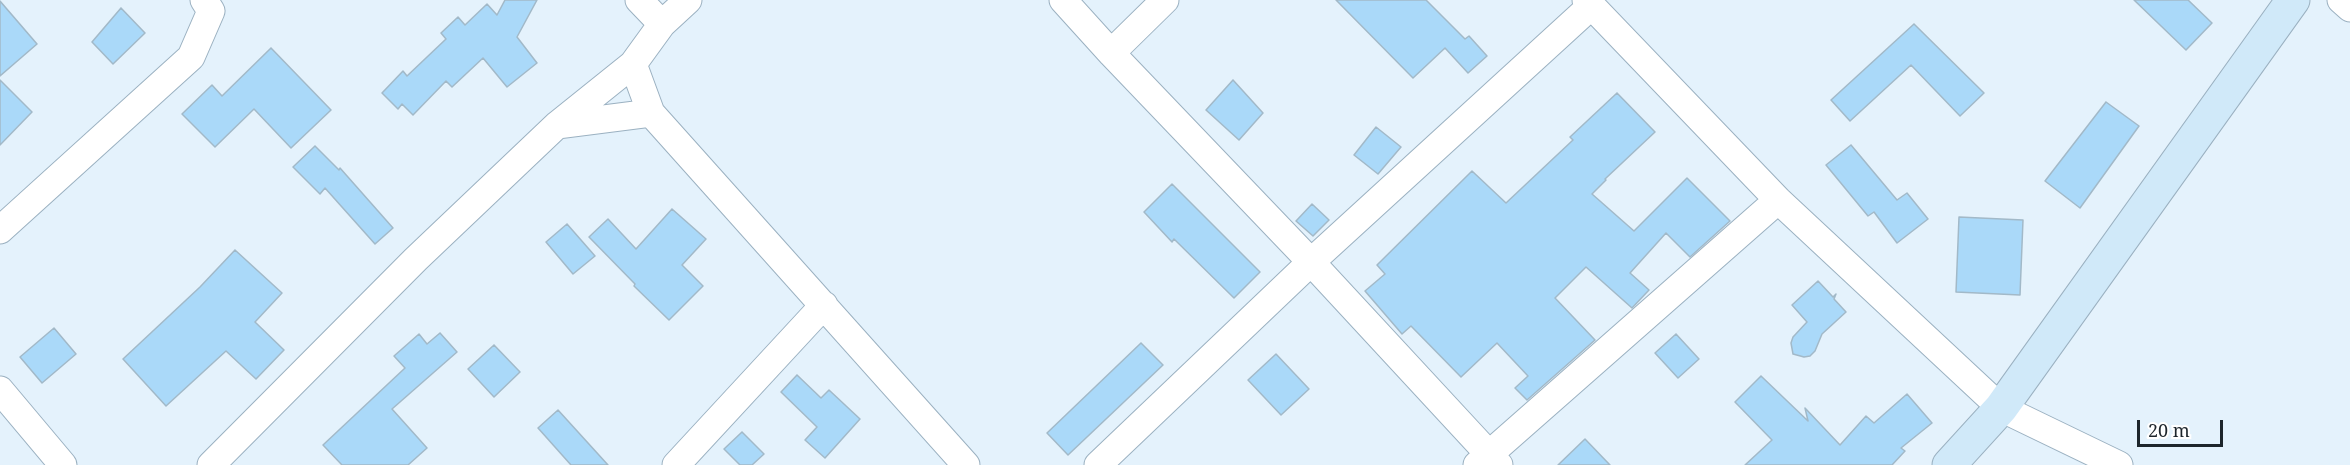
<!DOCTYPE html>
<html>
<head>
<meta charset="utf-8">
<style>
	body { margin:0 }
	#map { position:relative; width:2350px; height:465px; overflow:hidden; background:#e4f2fc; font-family:"Noto Serif",serif }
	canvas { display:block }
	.scale { position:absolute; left:2137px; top:420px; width:86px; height:27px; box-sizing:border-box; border:3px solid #1d252b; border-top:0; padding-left:8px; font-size:18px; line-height:21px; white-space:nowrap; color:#1d252b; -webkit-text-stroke:4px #fff; paint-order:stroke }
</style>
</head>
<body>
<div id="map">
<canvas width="2350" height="465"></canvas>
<div class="scale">20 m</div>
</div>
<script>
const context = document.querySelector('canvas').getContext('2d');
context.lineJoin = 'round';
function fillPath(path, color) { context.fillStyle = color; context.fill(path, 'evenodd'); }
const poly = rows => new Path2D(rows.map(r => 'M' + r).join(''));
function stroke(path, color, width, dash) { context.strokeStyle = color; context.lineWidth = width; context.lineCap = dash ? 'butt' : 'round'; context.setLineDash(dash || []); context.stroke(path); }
const building = poly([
	[505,0,537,0,517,37,537,63,507,87,483,58,452,87,446,81,413,115,402,104,398,109,382,93,403,71,407,76,446,39,441,33,458,17,465,25,487,4,497,15,505,0],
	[1336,0,1426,0,1465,39,1469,36,1487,56,1468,73,1445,48,1413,78,1336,0],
	[2134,0,2188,0,2212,23,2186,50,2134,0],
	[0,1,37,44,0,76,0,1],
	[121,8,145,33,113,64,92,42,121,8],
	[1914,24,1984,93,1960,116,1911,65,1850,121,1831,100,1914,24],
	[271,48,331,110,291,148,254,109,215,147,182,114,212,85,222,96,271,48],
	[0,80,32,112,0,145,0,80],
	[1233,80,1263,113,1239,140,1206,110,1233,80],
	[1617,93,1655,132,1605,179,1606,180,1592,194,1634,231,1687,178,1730,221,1690,257,1666,233,1630,273,1649,290,1632,308,1586,267,1555,298,1595,340,1527,400,1515,388,1528,376,1497,343,1461,377,1411,326,1402,334,1365,291,1385,274,1377,265,1472,171,1506,203,1573,140,1570,137,1617,93],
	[2106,102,2139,126,2080,208,2045,181,2106,102],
	[1376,127,1401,147,1378,174,1354,155,1376,127],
	[1851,145,1897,200,1907,193,1928,219,1897,243,1874,212,1868,216,1826,165,1851,145],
	[315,146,339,170,340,168,393,228,375,244,325,188,320,194,293,167,315,146],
	[1172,184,1260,272,1234,298,1174,239,1172,242,1144,212,1172,184],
	[1312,204,1329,220,1313,236,1296,221,1312,204],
	[672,209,706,239,682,265,703,286,669,320,634,286,635,284,589,237,608,219,636,249,672,209],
	[1959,217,2023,220,2020,295,1956,292,1959,217],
	[567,224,595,256,573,274,546,242,567,224],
	[235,250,282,293,255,322,284,350,256,379,226,351,166,406,123,359,200,287,235,250],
	[1818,281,1833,297,1836,294,1834,299,1846,312,1822,334,1815,351,1810,356,1804,357,1793,354,1791,343,1793,337,1807,322,1792,305,1818,281],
	[54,328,76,354,42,383,20,357,54,328],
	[440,333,457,352,392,409,427,448,408,465,342,465,323,445,405,368,394,356,419,334,427,344,440,333],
	[1676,334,1699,359,1678,378,1655,353,1676,334],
	[1141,343,1163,365,1068,455,1047,433,1141,343],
	[494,345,520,372,494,397,468,369,494,345],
	[1276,354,1309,389,1281,415,1248,380,1276,354],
	[797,375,821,398,829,390,860,419,825,458,805,440,817,427,781,392,797,375],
	[1761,376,1808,421,1805,408,1840,445,1866,416,1874,423,1907,394,1932,423,1901,448,1905,451,1892,465,1745,465,1772,440,1735,402,1761,376],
	[558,410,608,465,571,465,538,428,558,410],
	[742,432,764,454,752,465,740,465,724,449,742,432],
	[1585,439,1610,465,1558,465,1585,439]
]);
fillPath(building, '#aad9f9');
stroke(building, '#a2b9c8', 1.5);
const street = poly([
	[639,0,662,24],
	[1063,0,1111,53,1311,262,1499,465],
	[1586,0,1778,200,2001,408,2119,465],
	[2341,0,2350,8],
	[1111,53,1165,0],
	[633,64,651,113,966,465],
	[557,125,651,113],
	[0,230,191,57,211,11,204,0],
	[0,390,63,465],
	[211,465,416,259,557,125,633,64,662,24,688,0],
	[676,465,824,305],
	[1098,465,1311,262,1591,6],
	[1477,465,1778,200]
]);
const secondary = poly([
	[1949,465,2001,408,2293,0]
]);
stroke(street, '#9bb1c1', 29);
stroke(secondary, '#9bb1c1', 35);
stroke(street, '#fff', 27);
stroke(secondary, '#d0e9f9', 33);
</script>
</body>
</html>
